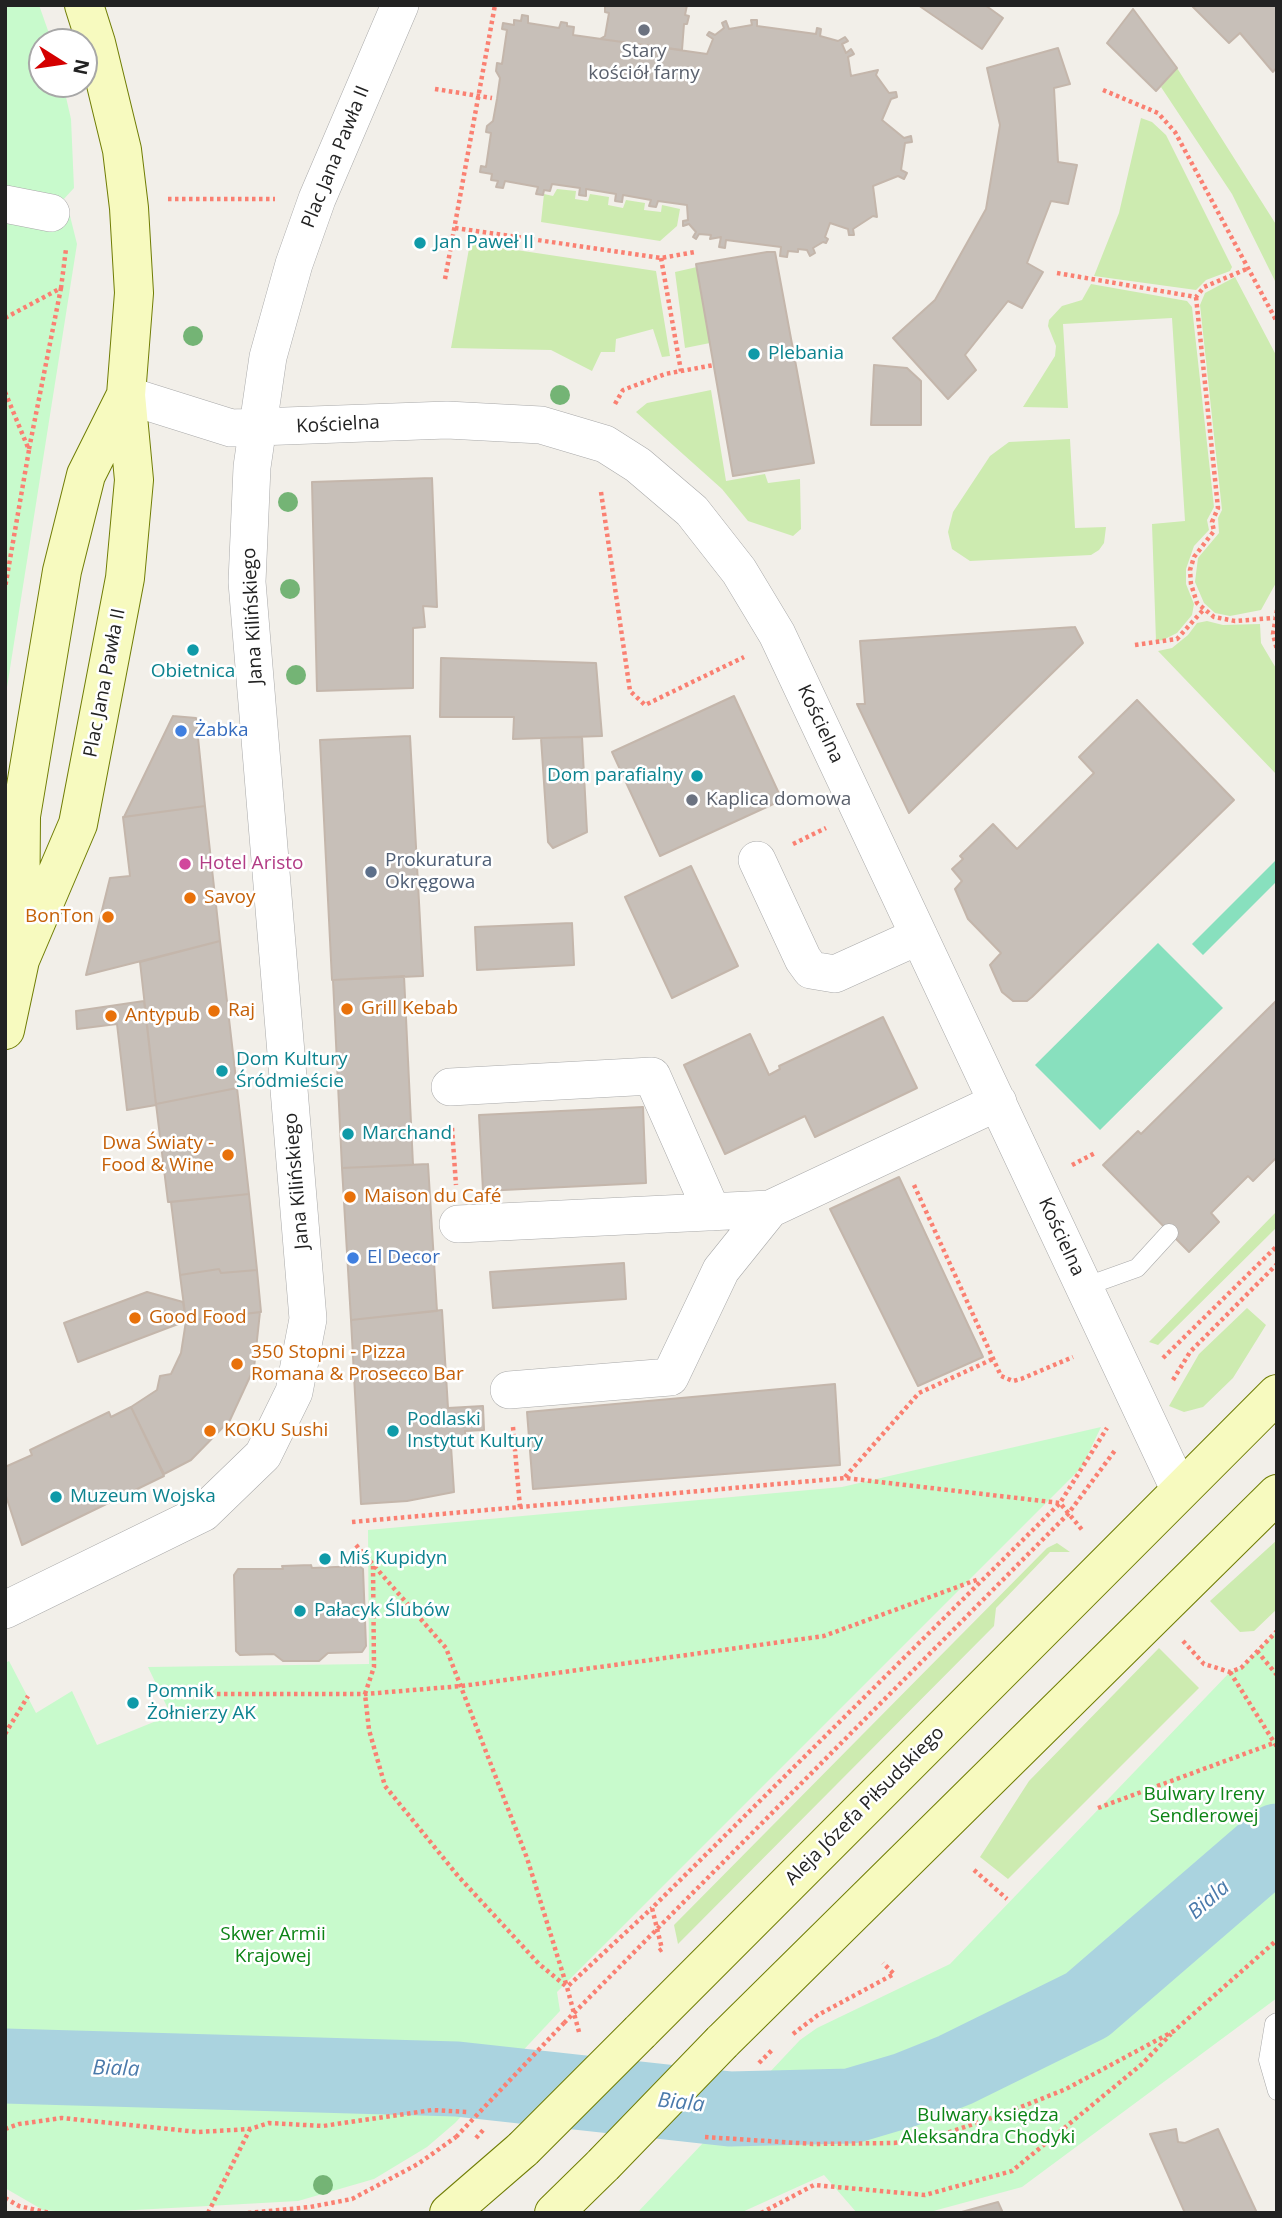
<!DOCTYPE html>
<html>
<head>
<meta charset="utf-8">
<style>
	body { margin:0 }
	#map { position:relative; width:1282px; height:2218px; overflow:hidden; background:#f2efe9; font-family:"Open Sans",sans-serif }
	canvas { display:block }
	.frame { position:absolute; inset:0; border:7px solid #222; pointer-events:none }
	.north { position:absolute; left:28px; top:28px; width:70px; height:70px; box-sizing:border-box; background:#fff; border:2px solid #a7a7a7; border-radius:50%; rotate:102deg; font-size:19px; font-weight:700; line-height:28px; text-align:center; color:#222 }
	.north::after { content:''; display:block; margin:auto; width:24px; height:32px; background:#d40000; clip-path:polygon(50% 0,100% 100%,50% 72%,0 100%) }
</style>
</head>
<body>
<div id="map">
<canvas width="1282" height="2218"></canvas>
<div class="frame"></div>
<div class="north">N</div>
</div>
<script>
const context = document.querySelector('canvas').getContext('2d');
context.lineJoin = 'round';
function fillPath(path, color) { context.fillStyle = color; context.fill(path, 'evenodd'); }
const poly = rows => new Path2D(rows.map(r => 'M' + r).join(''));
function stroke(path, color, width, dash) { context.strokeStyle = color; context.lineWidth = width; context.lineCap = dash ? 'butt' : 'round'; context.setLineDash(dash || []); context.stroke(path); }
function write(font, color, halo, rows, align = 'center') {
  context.font = font + ' "Open Sans",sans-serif'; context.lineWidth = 5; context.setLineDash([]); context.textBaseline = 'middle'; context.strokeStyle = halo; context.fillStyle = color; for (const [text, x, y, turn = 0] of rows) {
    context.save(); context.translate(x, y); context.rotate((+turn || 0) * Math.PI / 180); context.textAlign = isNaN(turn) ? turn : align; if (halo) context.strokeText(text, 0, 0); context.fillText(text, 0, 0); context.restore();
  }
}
fillPath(poly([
	[1177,68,1277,226,1277,285,1232,194,1161,87],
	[1141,118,1152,122,1166,135,1232,267,1230,271,1206,280,1196,290,1094,276,1119,213],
	[557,189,576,191,575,199,588,201,590,194,609,197,608,205,623,208,626,200,645,203,644,210,661,212,662,205,680,209,677,226,660,241,541,222,544,194,553,196],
	[470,243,656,271,670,356,662,357,653,329,616,339,615,352,601,352,592,371,551,350,451,348],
	[697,267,710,343,685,348,675,272],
	[1235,277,1277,357,1277,581,1261,610,1230,616,1215,613,1204,603,1195,582,1198,558,1219,533,1218,518,1222,510,1200,305,1205,293],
	[1091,284,1187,301,1192,307,1214,507,1207,520,1209,530,1194,546,1186,569,1186,584,1194,604,1192,615,1177,633,1163,640,1156,641,1152,524,1185,521,1172,318,1063,324,1068,408,1023,407,1055,356,1056,346,1048,326,1049,320,1062,306,1082,300],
	[711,390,726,481,765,474,768,483,800,479,801,529,793,536,748,521,722,489,636,412,647,403],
	[1070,439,1075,528,1106,527,1104,543,1099,550,1091,555,970,561,952,549,948,532,953,512,990,456,1009,442],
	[1207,621,1223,625,1260,624,1261,643,1277,670,1277,775,1158,651,1172,648,1188,635,1197,623],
	[1277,1211,1277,1227,1158,1345,1149,1342],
	[1247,1308,1266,1325,1233,1378,1203,1407,1184,1412,1169,1406,1199,1354],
	[1277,1540,1277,1609,1254,1631,1240,1632,1210,1601],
	[1057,1543,1070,1552,1050,1552,996,1608,994,1626,678,1944,674,1925,1047,1548],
	[1159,1648,1199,1688,1008,1879,980,1857,1029,1781]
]), '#cdebb0');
fillPath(poly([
	[5,5,39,5,52,42,42,42,42,84,63,84,71,119,74,188,51,213,70,216,77,244,5,700],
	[1101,1427,1082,1467,557,1992,560,2011,455,2123,427,2147,374,2179,298,2201,81,2213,43,2210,5,2188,5,1663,9,1661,36,1713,72,1691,97,1745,171,1715,148,1667,369,1664,368,1530,842,1487],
	[1277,1631,1277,1998,1022,2187,926,2213,857,2213,824,2175,740,2213,637,2213,800,2040,817,2028,950,1964,1230,1672,1241,1668]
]), '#c8facc');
fillPath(poly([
	[1277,859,1277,881,1203,955,1192,944],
	[1158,943,1223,1008,1100,1130,1035,1065]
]), '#88e0be');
stroke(poly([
	[5,2066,457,2079,730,2109,851,2106,905,2090,955,2070,1087,2005,1277,1841]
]), '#aad3df', 75);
const building = poly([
	[605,5,687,5,685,15,689,16,687,24,684,24,682,50,600,39,605,36,609,13,605,12,605,5],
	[918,5,985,5,1003,18,982,49,918,5],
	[1191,5,1277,5,1277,67,1273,72,1240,33,1229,43,1191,5],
	[1133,9,1177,68,1156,91,1107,43,1133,9],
	[522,15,528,16,528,23,559,28,561,22,567,23,567,26,574,27,573,35,707,54,713,39,707,35,709,32,715,35,724,28,722,23,726,21,729,29,752,25,751,20,757,20,757,26,816,34,817,28,821,29,820,36,838,41,845,37,848,41,842,44,846,53,851,49,854,54,848,57,851,76,878,70,876,75,889,93,896,92,897,97,891,99,882,120,904,138,911,136,912,142,905,143,901,170,907,173,904,179,898,176,873,186,877,217,873,216,853,229,854,235,849,235,848,229,830,223,825,237,828,239,826,243,823,242,813,248,815,253,810,256,807,250,798,249,798,252,788,251,787,257,780,256,781,247,726,240,725,248,719,247,721,237,710,239,711,235,699,234,696,239,693,237,696,232,689,224,683,226,683,221,688,220,687,205,658,201,656,207,649,206,651,200,623,195,622,202,615,201,616,194,586,189,586,196,579,195,580,188,552,184,550,191,544,190,543,195,536,194,538,187,505,181,503,188,496,187,498,181,491,180,492,174,480,172,481,166,486,167,491,133,486,132,487,126,493,121,497,99,500,78,496,71,497,63,502,64,507,30,502,29,503,23,514,25,514,20,521,21,522,15],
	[1058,48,1070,84,1054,88,1058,162,1077,165,1068,204,1051,201,1027,263,1043,272,1022,308,1008,301,965,355,976,370,948,399,893,338,935,300,986,209,1000,125,987,68,1058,48],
	[767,252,775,252,814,463,733,476,696,264,767,252],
	[874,365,907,368,921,381,921,425,871,425,874,365],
	[432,478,437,607,423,606,425,627,413,628,413,688,317,691,312,482,432,478],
	[1075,627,1083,643,909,813,857,704,865,704,860,641,1075,627],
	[441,658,596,663,602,736,513,739,514,717,440,717,441,658],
	[734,696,782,800,660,856,612,752,734,696],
	[1137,700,1234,800,1032,997,1027,1001,1013,1001,1002,992,990,965,1001,953,968,919,955,889,962,881,952,869,963,859,960,856,993,824,1017,849,1094,773,1079,757,1137,700],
	[173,716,196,718,205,806,124,817,173,716],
	[410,736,423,976,332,980,320,740,410,736],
	[582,737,587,832,553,848,548,842,541,738,582,737],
	[205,806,220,941,86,975,110,878,130,876,123,817,205,806],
	[691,866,738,966,672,998,625,897,691,866],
	[572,923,574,965,477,970,475,927,572,923],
	[220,941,237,1088,156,1104,140,962,220,941],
	[404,976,413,1165,342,1168,333,980,404,976],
	[1277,1000,1277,1157,1253,1181,1248,1176,1211,1213,1219,1222,1189,1252,1103,1165,1138,1131,1141,1134,1277,1000],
	[144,1001,156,1105,127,1110,117,1024,77,1029,76,1011,144,1001],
	[883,1017,917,1088,815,1137,805,1116,725,1154,684,1065,750,1034,769,1075,780,1069,779,1066,883,1017],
	[237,1088,249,1194,168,1202,156,1104,237,1088],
	[643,1107,646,1183,483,1191,479,1115,643,1107],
	[428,1164,437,1311,351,1320,342,1168,428,1164],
	[899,1177,983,1357,918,1386,830,1209,899,1177],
	[249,1194,257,1270,221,1273,219,1269,180,1275,171,1202,249,1194],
	[624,1263,626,1299,493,1308,490,1272,624,1263],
	[219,1269,221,1273,257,1270,261,1312,186,1321,180,1275,219,1269],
	[147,1292,183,1302,186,1321,78,1362,64,1323,147,1292],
	[442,1310,448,1408,483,1406,484,1430,465,1431,466,1445,451,1446,454,1492,407,1501,361,1504,351,1320,442,1310],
	[260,1312,254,1368,230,1420,191,1460,164,1474,131,1407,157,1390,160,1376,171,1374,181,1353,186,1321,260,1312],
	[835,1384,840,1465,533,1489,527,1412,835,1384],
	[131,1407,164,1476,22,1545,5,1493,5,1467,32,1455,30,1450,109,1412,111,1417,131,1407],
	[311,1565,312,1568,359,1566,363,1569,366,1646,362,1652,328,1653,319,1661,283,1661,274,1654,240,1655,236,1651,234,1575,238,1569,283,1569,282,1566,311,1565],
	[1176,2129,1178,2142,1185,2143,1218,2129,1257,2213,1185,2213,1150,2134,1176,2129],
	[998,2202,1003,2213,958,2213,998,2202]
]);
fillPath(building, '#c7bfb8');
stroke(building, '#c4b6ab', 2);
const lane = poly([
	[1084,1287,1137,1268,1169,1233],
	[1277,2022,1274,2024,1268,2060,1277,2091]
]);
const street = poly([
	[5,204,51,213],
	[126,395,231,428,447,420,541,425,605,444,638,465,692,511,739,571,777,634,1180,1491],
	[757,860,803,959,811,970,835,974,919,936],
	[450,1087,652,1076,712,1212],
	[458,1224,770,1209,998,1102],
	[509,1390,670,1377,721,1270,770,1209],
	[5,1610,203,1513,263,1455,294,1392,308,1319,247,582,252,467,268,357,294,264,317,199,400,5]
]);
const secondary = poly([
	[20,940,21,816,62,571,86,475,126,395],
	[5,1030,20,960,78,824,125,578,134,480,126,395,134,293,129,208,122,150,96,43,84,5],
	[640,2032,1277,1394],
	[722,2042,1277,1494],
	[449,2213,523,2149],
	[554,2213,603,2165]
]);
stroke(lane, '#a9a9a9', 19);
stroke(street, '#a9a9a9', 38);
stroke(secondary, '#707d05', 40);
stroke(poly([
	[435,89,492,98],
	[1103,90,1158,113,1175,132,1277,322],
	[168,199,275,199],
	[455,228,661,258,695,252],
	[661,258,681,371],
	[1057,273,1196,297,1204,287,1249,268],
	[445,279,495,5],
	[1196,297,1218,508,1212,522,1214,531,1194,557,1190,570,1191,584,1197,603,1214,617,1235,621,1274,618],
	[5,318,61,288,66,249],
	[5,392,29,450,5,588],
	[615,404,623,390,665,374,714,365],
	[29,449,61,288],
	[601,492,630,691,645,705,744,657],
	[1277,610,1273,634,1277,650],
	[1135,645,1177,639,1204,609],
	[793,844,826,828],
	[452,1128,456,1185],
	[1072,1165,1095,1153],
	[914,1185,1001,1376,1013,1381,1021,1379,1073,1357],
	[1163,1358,1277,1246],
	[1173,1380,1190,1352,1277,1264],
	[513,1427,520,1507],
	[845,1477,919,1393,993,1359],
	[352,1522,845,1478,1060,1503,1083,1531],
	[356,1545,446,1648,527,1858,567,1987],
	[373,1566,374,1667,365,1694,369,1730,385,1786,458,1876,539,1964,567,1987],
	[1183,1641,1204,1664,1230,1672,1241,1668,1277,1631],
	[1257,1651,1277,1675],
	[1230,1672,1277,1747],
	[161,1694,365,1694,462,1686,824,1636,979,1579],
	[5,1734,28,1696],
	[1098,1808,1274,1743],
	[974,1870,1007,1899],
	[659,1951,662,1949,652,1908,1060,1503,1107,1428],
	[564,2023,1068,1514,1116,1449],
	[579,2032,567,1987,652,1908],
	[793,2034,818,2015,894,1974,883,1963],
	[5,2129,19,2124,62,2118,198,2132,250,2129,269,2123,323,2126,432,2110,468,2112],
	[705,2137,813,2144,894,2143,938,2136,1006,2113,1066,2089,1174,2031,1277,1940],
	[5,2198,19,2206,50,2213],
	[208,2213,250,2129],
	[248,2213,310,2207,352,2199,418,2164,456,2137],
	[761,2213,814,2185,925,2195,1012,2171,1142,2064,1171,2034]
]), '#fa8072', 4.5, [3.5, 3.5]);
stroke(lane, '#fff', 18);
stroke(street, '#fff', 37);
stroke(secondary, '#f7fabf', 38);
const secondaryBridge = poly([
	[523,2149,640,2032],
	[603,2165,722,2042]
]);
stroke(secondaryBridge, '#707d05', 40, []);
stroke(poly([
	[759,2063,773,2049],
	[456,2137,564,2023],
	[476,2138,485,2128]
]), '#fa8072', 4.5, [3.5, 3.5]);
stroke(secondaryBridge, '#f7fabf', 38);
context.fillStyle = '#74b475';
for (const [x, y] of [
	[193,336],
	[560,395],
	[288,502],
	[290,589],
	[296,675],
	[323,2185]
]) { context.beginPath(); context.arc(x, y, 10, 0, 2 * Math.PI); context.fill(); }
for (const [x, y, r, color] of [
	[644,30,7,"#6b7280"],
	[420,243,7,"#0f9aa8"],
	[754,354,7,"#0f9aa8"],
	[193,650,7,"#0f9aa8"],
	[181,731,7,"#3f7fe0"],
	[697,776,7,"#0f9aa8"],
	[692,800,7,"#6b7280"],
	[185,864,7,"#d1479c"],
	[371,872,7,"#5c6f8a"],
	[190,898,7,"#e8710a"],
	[108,917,7,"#e8710a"],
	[347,1009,7,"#e8710a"],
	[214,1011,7,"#e8710a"],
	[111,1016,7,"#e8710a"],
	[222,1071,7,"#0f9aa8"],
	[348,1134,7,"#0f9aa8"],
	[228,1155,7,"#e8710a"],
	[350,1197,7,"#e8710a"],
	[353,1258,7,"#3f7fe0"],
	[135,1318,7,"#e8710a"],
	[237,1364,7,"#e8710a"],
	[210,1431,7,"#e8710a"],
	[393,1431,7,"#0f9aa8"],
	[56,1497,7,"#0f9aa8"],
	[325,1559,7,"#0f9aa8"],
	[300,1611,7,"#0f9aa8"],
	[133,1703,7,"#0f9aa8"]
]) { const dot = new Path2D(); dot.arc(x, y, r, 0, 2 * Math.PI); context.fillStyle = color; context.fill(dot); stroke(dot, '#fff', 2.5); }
write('19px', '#5b616d', '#fff', [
	["Stary",644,52],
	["kościół farny",644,74],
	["Kaplica domowa",706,800,"left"]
]);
write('19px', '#222', '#fff', [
	["Plac Jana Pawła II",336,157,-68],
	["Kościelna",338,425,-3],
	["Jana Kilińskiego",253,616,-93],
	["Plac Jana Pawła II",105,683,-79],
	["Kościelna",820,724,65],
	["Jana Kilińskiego",297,1181,-95],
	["Kościelna",1061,1237,65],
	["Aleja Józefa Piłsudskiego",865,1806,-45]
]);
write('19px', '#0d838f', '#fff', [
	["Jan Paweł II",434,243],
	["Plebania",768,354],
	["Obietnica",193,672,"center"],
	["Dom parafialny",683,776,"right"],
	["Dom Kultury",236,1060],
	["Śródmieście",236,1082],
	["Marchand",362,1134],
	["Podlaski",407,1420],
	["Instytut Kultury",407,1442],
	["Muzeum Wojska",70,1497],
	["Miś Kupidyn",339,1559],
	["Pałacyk Ślubów",314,1611],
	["Pomnik",147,1692],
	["Żołnierzy AK",147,1714]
], 'left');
write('19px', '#366cbe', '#fff', [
	["Żabka",195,731],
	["El Decor",367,1258]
], 'left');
write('19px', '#4e5e75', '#fff', [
	["Prokuratura",385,861],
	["Okręgowa",385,883]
], 'left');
write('19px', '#b23c85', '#fff', [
	["Hotel Aristo",199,864]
], 'left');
write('19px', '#c56008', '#fff', [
	["Savoy",204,898],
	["BonTon",94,917,"right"],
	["Grill Kebab",361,1009],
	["Raj",228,1011],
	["Antypub",125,1016],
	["Dwa Światy -",214,1144,"right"],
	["Food & Wine",214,1166,"right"],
	["Maison du Café",364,1197],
	["Good Food",149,1318],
	["350 Stopni - Pizza",251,1353],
	["Romana & Prosecco Bar",251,1375],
	["KOKU Sushi",224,1431]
], 'left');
write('19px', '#0c8416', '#fff', [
	["Bulwary Ireny",1204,1795],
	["Sendlerowej",1204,1817],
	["Skwer Armii",273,1935],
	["Krajowej",273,1957],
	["Bulwary księdza",988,2116],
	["Aleksandra Chodyki",988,2138]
]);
write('italic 21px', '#4a7aab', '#fff', [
	["Biala",1209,1900,-41],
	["Biala",116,2069,2],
	["Biala",681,2103,6]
]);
</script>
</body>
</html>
